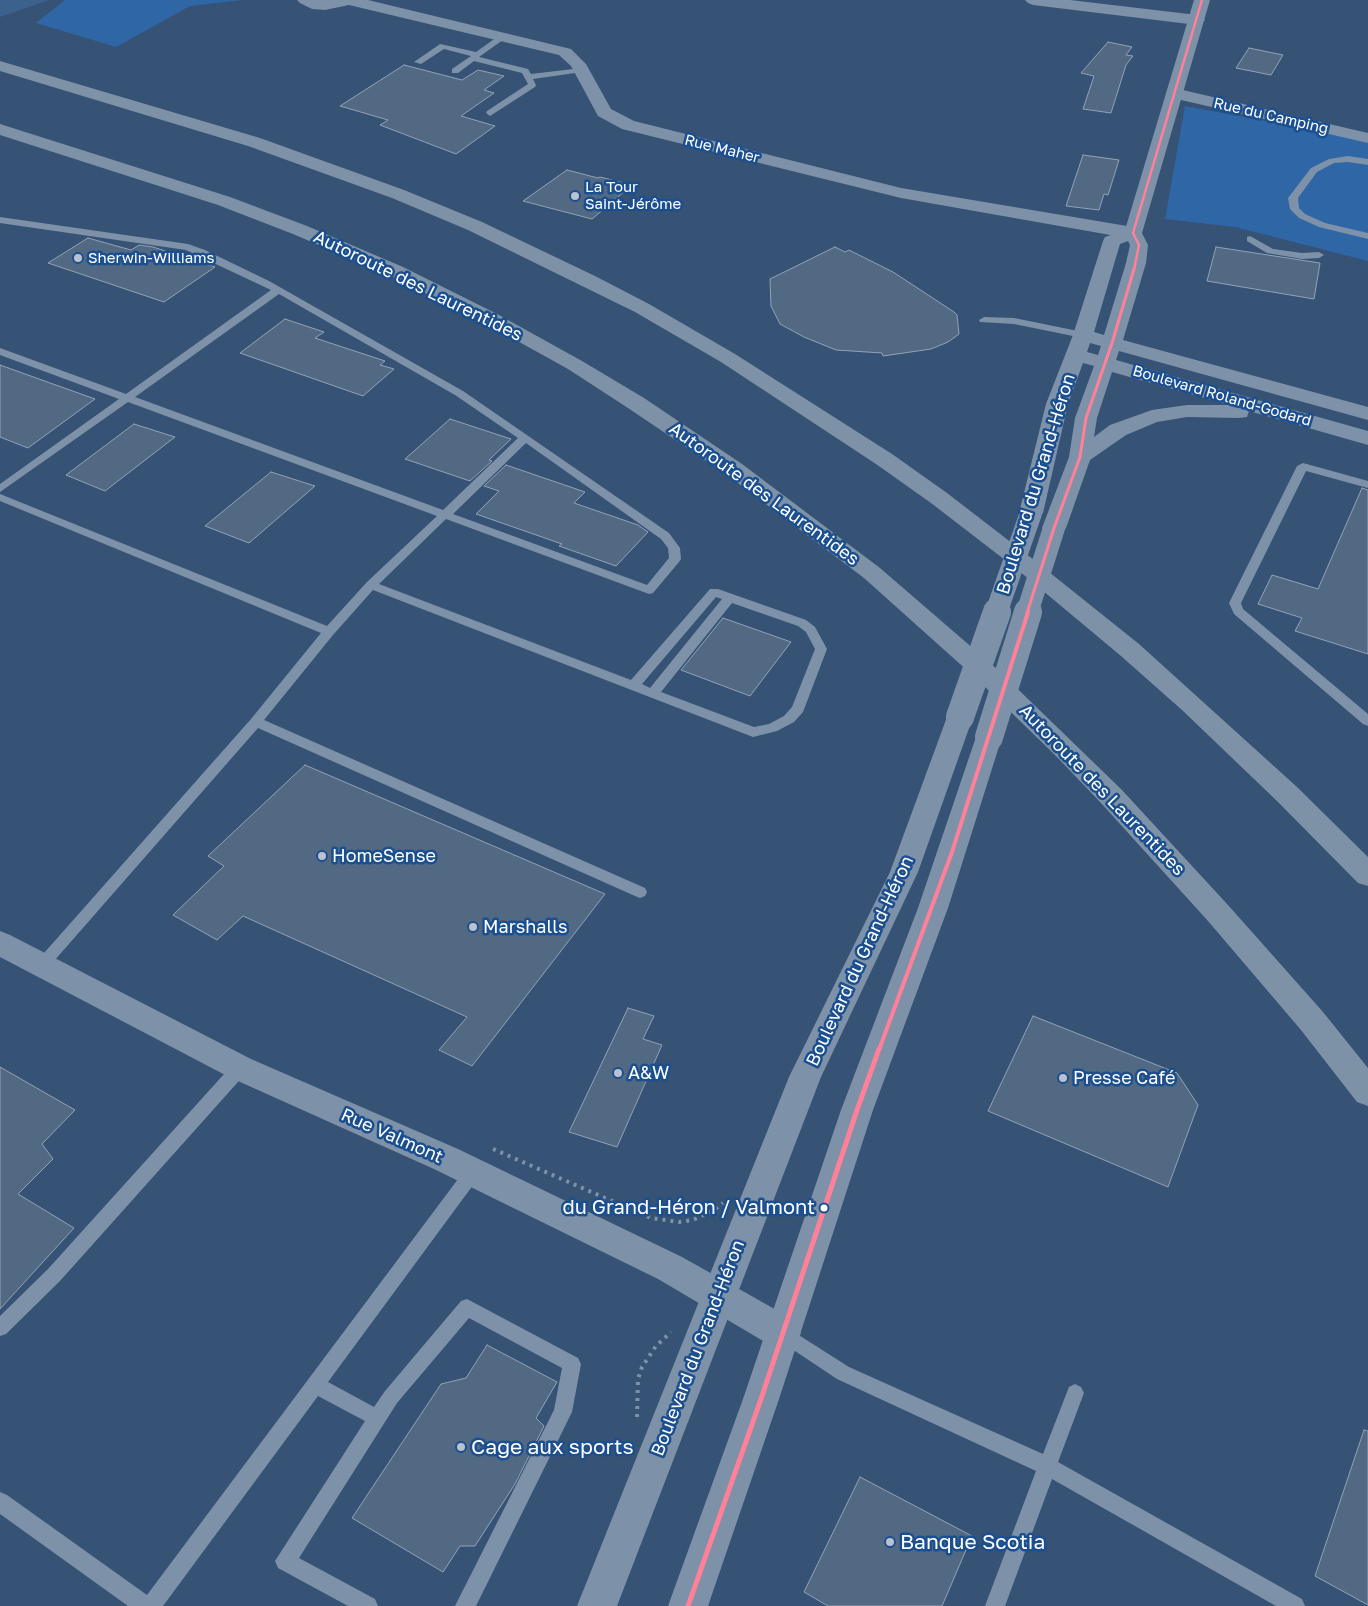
<!DOCTYPE html>
<html>
<head>
<meta charset="utf-8">
<style>
	body { margin:0 }
	canvas { display:block; background:#365274 }
</style>
</head>
<body>
<canvas width="1368" height="1606"></canvas>
<script>
const context = document.querySelector('canvas').getContext('2d');
context.lineJoin = 'round';
function fillPath(path, color) { context.fillStyle = color; context.fill(path, 'evenodd'); }
const poly = rows => new Path2D(rows.map(r => 'M' + r).join(''));
function stroke(path, color, width, dash) { context.strokeStyle = color; context.lineWidth = width; context.lineCap = dash ? 'butt' : 'round'; context.setLineDash(dash || []); context.stroke(path); }
function write(font, color, halo, rows, align = 'center') {
  context.font = font + ' "Golos Text",sans-serif'; context.lineWidth = 5; context.setLineDash([]); context.textBaseline = 'middle'; context.strokeStyle = halo; context.fillStyle = color; for (const [text, x, y, turn = 0] of rows) {
    context.save(); context.translate(x, y); context.rotate((+turn || 0) * Math.PI / 180); context.textAlign = isNaN(turn) ? turn : align; if (halo) context.strokeText(text, 0, 0); context.fillText(text, 0, 0); context.restore();
  }
}
fillPath(poly([
	[65,0,243,0,190,6,116,47,36,23],
	[1185,106,1368,140,1368,261,1235,227,1165,219]
]), '#2f66a5');
fillPath(poly([
	[0,0,49,0,0,17]
]), '#3b618d');
const building = poly([
	[1108,42,1132,47,1126,55,1133,56,1126,65,1111,113,1083,109,1094,76,1081,73,1108,42],
	[1249,48,1283,55,1271,75,1236,68,1249,48],
	[404,65,462,80,478,70,504,76,484,90,494,93,461,116,495,126,456,154,380,125,388,120,340,106,404,65],
	[1083,155,1119,160,1109,192,1108,195,1104,194,1099,210,1066,206,1083,155],
	[567,170,598,178,600,177,632,185,592,219,523,201,567,170],
	[88,238,131,250,139,245,153,247,215,267,164,302,48,263,88,238],
	[835,247,845,252,849,250,893,272,954,312,957,315,959,334,948,342,931,349,883,356,882,353,836,350,804,337,780,324,771,306,770,279,835,247],
	[1216,247,1320,263,1314,299,1207,281,1216,247],
	[285,319,324,332,315,338,385,361,380,365,394,369,363,396,240,353,285,319],
	[0,365,95,399,28,448,0,437,0,365],
	[450,419,511,439,489,460,492,461,470,481,405,459,450,419],
	[134,424,175,437,105,491,66,475,134,424],
	[506,465,585,492,574,503,638,525,648,532,616,566,559,546,562,544,476,514,499,491,484,486,506,465],
	[271,472,315,486,249,543,205,526,271,472],
	[1362,488,1368,490,1368,654,1295,631,1302,618,1258,604,1272,575,1318,589,1362,488],
	[723,618,791,642,750,696,681,670,723,618],
	[305,765,605,894,472,1066,439,1050,467,1017,243,916,217,940,173,915,224,866,208,856,305,765],
	[628,1008,654,1016,643,1039,662,1045,617,1147,569,1132,628,1008],
	[1033,1016,1177,1073,1198,1105,1168,1187,988,1111,1033,1016],
	[0,1067,75,1110,42,1144,53,1159,18,1194,74,1228,0,1309,0,1067],
	[487,1345,557,1382,536,1418,544,1426,515,1484,475,1546,460,1546,443,1572,352,1518,441,1384,466,1378,487,1345],
	[1364,1430,1368,1431,1368,1605,1315,1576,1364,1430],
	[860,1477,972,1536,942,1606,828,1606,804,1592,860,1477]
]);
fillPath(building, '#526984');
stroke(building, '#92a2b6', 1);
stroke(poly([
	[493,1149,651,1218,679,1222,693,1220,714,1210,723,1203],
	[637,1417,638,1379,642,1367,656,1346,671,1332]
]), '#7d92a8', 4, [3, 5]);
fillPath(poly([
	[500,35,507,37,479,57,528,69,531,74,582,68,586,70,582,72,533,79,536,85,535,87,490,116,486,113,487,111,528,84,522,73,474,61,458,73,452,73,452,69,471,56,444,49,421,64,414,62,440,44,476,52,500,35],
	[1348,156,1368,159,1368,165,1348,162,1334,163,1317,172,1298,198,1299,208,1305,214,1325,223,1368,233,1368,239,1319,227,1299,218,1290,209,1288,198,1311,168,1329,159,1348,156],
	[0,217,188,244,205,250,269,281,463,391,669,533,680,548,681,559,679,562,653,593,649,594,446,519,379,584,631,680,710,589,718,589,806,620,815,627,827,649,803,712,794,722,777,731,753,737,373,590,333,635,264,720,645,888,647,892,645,896,640,898,635,896,258,728,47,969,42,971,37,969,35,965,37,961,251,719,321,633,0,501,0,494,327,626,367,582,437,516,128,402,0,492,0,484,119,399,0,355,0,348,126,394,271,290,186,250,0,223,0,217],
	[279,294,455,395,518,438,443,510,135,397,279,294],
	[526,443,661,539,668,548,669,558,647,585,453,514,526,443],
	[716,597,722,599,650,688,642,684,716,597],
	[732,603,798,626,806,632,815,649,792,707,784,716,769,724,754,727,661,692,732,603],
	[1250,236,1273,249,1302,253,1319,252,1324,255,1319,258,1302,259,1267,253,1247,241,1247,237,1250,236],
	[984,317,1014,318,1083,332,1088,335,1083,338,1014,324,980,322,979,320,984,317],
	[1303,463,1368,481,1368,488,1306,471,1241,603,1243,609,1368,714,1368,726,1363,724,1234,614,1229,603,1297,466,1303,463],
	[240,1061,246,1063,248,1068,246,1073,60,1281,6,1334,0,1336,0,1316,48,1269,234,1063,240,1061],
	[473,1165,479,1167,481,1172,479,1177,328,1382,374,1407,385,1391,461,1301,467,1299,578,1358,581,1364,572,1412,476,1606,455,1606,554,1410,562,1368,469,1318,397,1403,299,1558,375,1599,378,1606,348,1606,278,1568,275,1561,365,1421,318,1396,163,1606,128,1606,0,1514,0,1492,7,1495,147,1595,467,1167,473,1165],
	[783,1325,849,1367,1043,1454,1069,1387,1075,1384,1081,1387,1084,1393,1058,1462,1302,1599,1305,1606,1276,1606,1052,1479,1005,1606,985,1606,1036,1471,837,1379,777,1339,774,1333,777,1327,783,1325]
]), '#7d92a8');
fillPath(poly([
	[297,0,368,0,571,49,586,64,611,109,634,121,901,188,1133,227,1140,229,1142,233,1140,237,1133,239,901,198,622,129,598,116,571,66,559,55,349,5,325,10,312,9,300,3,297,0],
	[1025,0,1070,0,1197,15,1202,17,1205,20,1202,23,1197,25,1033,5,1028,3,1025,0],
	[1174,88,1368,133,1368,143,1168,97,1166,93,1168,89,1174,88],
	[0,931,10,935,251,1059,458,1149,682,1257,796,1321,801,1333,796,1345,783,1350,770,1345,658,1279,434,1169,229,1077,0,957,0,931]
]), '#7d92a8');
fillPath(poly([
	[1194,0,1210,0,1142,233,1148,245,1146,263,1123,340,1368,407,1368,420,1119,351,1116,360,1368,431,1368,445,1249,411,1247,417,1239,418,1187,417,1157,422,1126,435,1090,460,1066,528,1062,533,1054,535,1046,533,1042,528,1069,457,1075,418,1094,366,1083,363,1068,404,1043,513,1039,518,1031,520,1023,518,1019,513,1046,404,1073,335,1103,241,1105,237,1125,230,1194,0],
	[1128,241,1130,245,1126,263,1104,335,1094,332,1120,244,1128,241],
	[1090,343,1101,346,1098,355,1087,352,1090,343],
	[1112,372,1230,405,1187,405,1152,410,1110,425,1094,437,1097,418,1112,372],
	[960,708,969,711,973,717,918,872,821,1077,617,1606,577,1606,789,1077,890,872,947,717,951,711,960,708],
	[989,728,998,730,1002,737,948,908,873,1110,779,1399,708,1606,668,1606,743,1399,841,1110,918,908,976,737,980,730,989,728]
]), '#7d92a8');
fillPath(poly([
	[0,61,260,138,404,190,482,222,595,276,649,304,735,354,892,454,947,493,1034,560,1139,644,1297,787,1368,857,1368,886,1358,883,1277,801,1182,710,1121,656,1018,570,931,503,876,464,721,362,635,312,468,230,392,198,248,146,0,71,0,61],
	[0,124,230,197,307,226,403,267,499,315,582,361,644,398,742,464,880,568,997,669,1121,789,1228,905,1323,1012,1368,1068,1368,1106,1357,1102,1301,1030,1208,921,1101,803,1056,756,979,681,864,578,726,474,628,408,568,369,485,323,389,275,293,234,218,205,0,135,0,124]
]), '#7e92a7');
stroke(poly([
	[996,613,1031,513],
	[1027,613,1054,528]
]), '#7d92a8', 22);
stroke(poly([
	[960,717,997,612],
	[989,737,1028,612]
]), '#7d92a8', 28);
stroke(poly([
	[1134,270,1139,245,1133,233,1202,0]
]), '#ff8098', 2.5);
stroke(poly([
	[1027,613,1054,528,1080,457,1086,418,1112,343,1134,269]
]), '#ff8098', 3);
stroke(poly([
	[879,1050,952,852,1028,612]
]), '#ff8098', 4);
stroke(poly([
	[688,1606,761,1399,857,1110,879,1049]
]), '#ff8098', 5);
for (const [x, y, r, color] of [
	[575,196,5,"#b9c2ce"],
	[78,258,5,"#b9c2ce"],
	[322,856,5,"#b9c2ce"],
	[473,927,5,"#b9c2ce"],
	[618,1073,5,"#b9c2ce"],
	[1063,1078,5,"#b9c2ce"],
	[824,1208,4.5,"#fff"],
	[461,1447,5,"#b9c2ce"],
	[890,1542,5,"#b9c2ce"]
]) { const dot = new Path2D(); dot.arc(x, y, r, 0, 2 * Math.PI); context.fillStyle = color; context.fill(dot); stroke(dot, '#1b4f8f', 2); }
write('15px', '#fff', '#1b4f8f', [
	["Rue du Camping",1271,116,13],
	["Rue Maher",722,149,14],
	["Boulevard Roland-Godard",1222,396,16]
]);
write('15px', '#fff', '#1b4f8f', [
	["La Tour",585,187],
	["Saint-Jérôme",585,204],
	["Sherwin-Williams",88,258]
], 'left');
write('18px', '#fff', '#1b4f8f', [
	["Autoroute des Laurentides",418,286,26],
	["Boulevard du Grand-Héron",1036,484,-73],
	["Autoroute des Laurentides",764,494,36],
	["Autoroute des Laurentides",1102,790,46],
	["Boulevard du Grand-Héron",860,961,-65],
	["Rue Valmont",392,1136,24],
	["Boulevard du Grand-Héron",698,1348,-69]
]);
write('18px', '#fff', '#1b4f8f', [
	["HomeSense",332,856],
	["Marshalls",483,927],
	["A&W",628,1073],
	["Presse Café",1073,1078]
], 'left');
write('20px', '#fff', '#1b4f8f', [
	["du Grand-Héron / Valmont",815,1208]
], 'right');
write('21px', '#fff', '#1b4f8f', [
	["Cage aux sports",471,1447],
	["Banque Scotia",900,1542]
], 'left');
</script>
</body>
</html>
